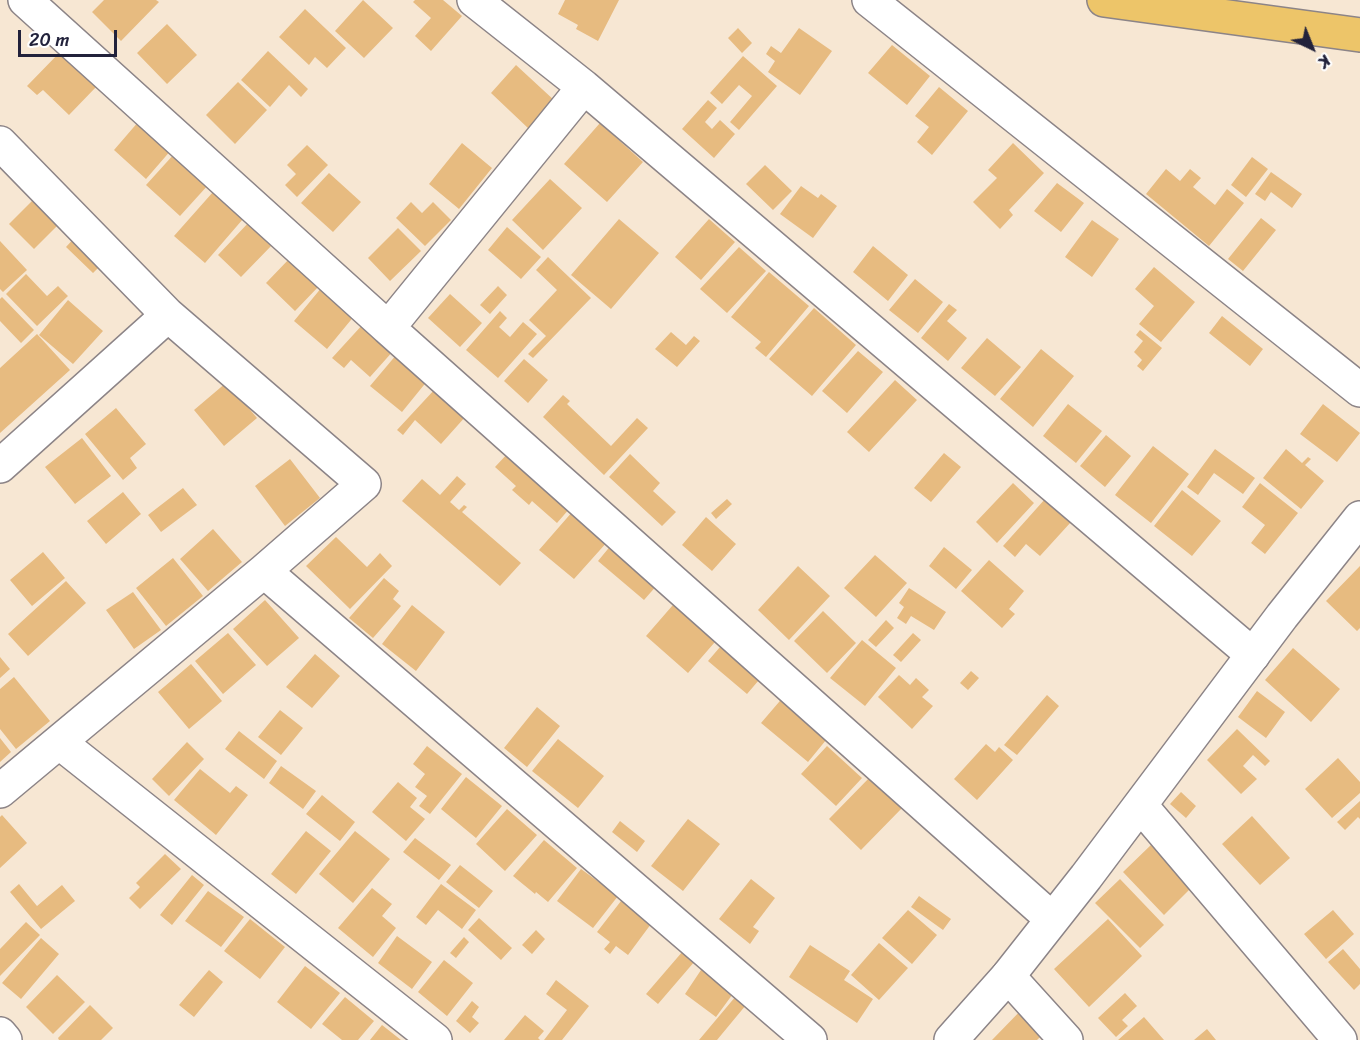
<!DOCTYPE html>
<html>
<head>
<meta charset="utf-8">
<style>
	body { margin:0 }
	#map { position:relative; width:1360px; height:1040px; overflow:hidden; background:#f7e7d3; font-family:Sriracha,sans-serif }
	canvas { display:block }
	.north { position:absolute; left:1282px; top:18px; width:60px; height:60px; -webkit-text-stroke:4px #fff; paint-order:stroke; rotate:137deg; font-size:16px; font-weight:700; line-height:24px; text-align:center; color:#22223b }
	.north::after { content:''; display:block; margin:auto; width:21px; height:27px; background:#22223b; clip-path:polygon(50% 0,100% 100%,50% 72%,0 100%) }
	.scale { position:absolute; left:18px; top:30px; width:99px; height:27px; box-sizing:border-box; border:3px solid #22223b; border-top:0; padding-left:8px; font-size:18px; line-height:21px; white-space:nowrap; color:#22223b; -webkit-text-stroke:4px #fff; paint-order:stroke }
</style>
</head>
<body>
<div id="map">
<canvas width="1360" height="1040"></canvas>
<div class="north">K</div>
<div class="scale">20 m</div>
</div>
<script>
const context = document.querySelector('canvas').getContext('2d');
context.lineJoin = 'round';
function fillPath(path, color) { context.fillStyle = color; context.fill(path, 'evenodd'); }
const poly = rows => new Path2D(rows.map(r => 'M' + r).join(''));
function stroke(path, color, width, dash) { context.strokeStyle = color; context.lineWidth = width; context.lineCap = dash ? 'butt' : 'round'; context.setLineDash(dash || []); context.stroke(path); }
fillPath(poly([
	[104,0,156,0,159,2,121,41,92,12],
	[363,0,393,28,364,58,335,31],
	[415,0,443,0,462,16,431,51,415,36,431,18,413,2],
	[565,0,619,0,598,41,576,29,578,25,558,14],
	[305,9,346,48,327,68,315,57,309,65,279,37],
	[167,24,197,55,167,84,137,53],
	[738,28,752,43,742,53,728,38],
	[799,28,832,51,800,95,768,72,775,61,766,54,771,46,781,53],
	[892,45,930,76,907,105,868,73],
	[61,51,97,86,69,115,43,90,37,95,27,86],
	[268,51,308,89,301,97,289,85,270,107,241,80],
	[743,56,777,86,739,130,730,122,752,96,739,85,722,104,710,93],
	[516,65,555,101,529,129,491,93],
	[238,82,267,110,235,144,206,115],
	[939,87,968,111,932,155,917,142,929,127,915,116],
	[708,100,717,108,705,122,712,129,720,120,735,134,714,158,682,129],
	[139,121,172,149,146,179,114,150],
	[600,123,643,162,607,202,564,164],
	[462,143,492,168,459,209,429,184],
	[1013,143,1044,173,1009,210,1013,215,1000,229,973,202,997,178,988,170],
	[307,145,328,165,297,197,285,185,296,174,287,165],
	[175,153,209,184,180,216,146,185],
	[1252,157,1268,169,1246,197,1231,185],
	[765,165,792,191,773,210,746,184],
	[1166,169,1180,181,1190,169,1201,178,1193,187,1215,205,1227,189,1244,203,1209,246,1146,194],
	[1271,172,1302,194,1292,208,1271,192,1265,201,1255,194],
	[329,173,361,202,333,232,301,203],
	[550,179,582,208,543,250,512,220],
	[1057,183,1084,203,1061,232,1034,211],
	[801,186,818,198,821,194,837,206,813,238,780,214],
	[213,192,243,219,205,263,174,236],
	[36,197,61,222,34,249,9,224],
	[411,202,422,213,433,202,451,220,425,246,396,218],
	[1261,218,1276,230,1243,271,1228,259],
	[619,219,659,253,611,309,571,275],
	[709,219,735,242,701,280,675,257],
	[1092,220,1119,239,1092,277,1065,257],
	[250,221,274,243,241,277,218,255],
	[507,227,541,257,521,279,488,250],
	[398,228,421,251,390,281,368,258],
	[77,235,104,262,93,273,66,247],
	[0,241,27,270,3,292,0,289],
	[873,246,908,275,888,301,853,272],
	[739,247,766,271,727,313,700,289],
	[548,257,591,298,533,358,528,354,546,336,529,320,557,290,536,270],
	[290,258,320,285,295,311,266,283],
	[1154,267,1195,302,1161,342,1139,324,1154,306,1135,289],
	[769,272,809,306,766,357,755,348,761,342,731,317],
	[26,274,47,296,58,286,68,296,37,326,6,294],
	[915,279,943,302,918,333,889,310],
	[498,286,507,295,490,314,480,305],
	[322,287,355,315,327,349,294,321],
	[450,294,482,323,460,347,428,318],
	[2,297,34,330,21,343,0,321,0,299],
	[68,300,103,331,73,364,39,335],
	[949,304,957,310,947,321,967,338,948,361,921,338],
	[814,308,856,345,812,396,769,359],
	[500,311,507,318,499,327,510,337,523,322,537,334,498,378,466,350],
	[1222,316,1263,349,1250,366,1209,333],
	[364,323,394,350,370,377,351,360,344,368,332,358],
	[1140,330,1162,348,1143,371,1137,366,1142,360,1134,352,1143,341,1136,335],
	[671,332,686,345,694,336,700,341,677,367,655,349],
	[37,334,70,370,0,433,0,368],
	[987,338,1021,367,995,396,961,368],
	[1041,349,1074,376,1033,427,1000,399],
	[858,351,883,372,847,413,822,391],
	[397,354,428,380,402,412,370,386],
	[524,359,548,380,528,403,504,381],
	[895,380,917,400,869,452,847,432],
	[227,382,257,418,224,446,194,410],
	[435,389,466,416,441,444,415,420,403,435,397,430],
	[563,395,570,401,567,404,611,446,637,418,648,428,604,475,543,417],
	[1068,404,1102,431,1076,463,1043,436],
	[1323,404,1360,433,1337,462,1300,434],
	[116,408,146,444,130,458,137,468,123,480,85,434],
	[1106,435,1131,456,1105,487,1080,466],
	[82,438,111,476,75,504,45,467],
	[1153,446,1189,474,1151,523,1115,495],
	[1215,449,1255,478,1243,494,1214,473,1198,495,1187,487],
	[1286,449,1302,463,1308,457,1311,459,1305,465,1324,481,1301,509,1263,478],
	[509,452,570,508,557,523,532,501,529,505,512,490,516,486,495,467],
	[944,453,961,467,931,502,914,488],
	[630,454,660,483,653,491,676,512,662,526,609,477],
	[290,459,320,498,285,526,255,486],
	[457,476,466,484,450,502,459,510,464,505,467,507,462,512,521,563,500,586,402,501,422,479,440,495],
	[1013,483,1034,503,997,543,976,522],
	[1260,483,1298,513,1265,554,1251,543,1265,525,1242,507],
	[183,488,197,505,161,532,148,515],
	[1182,490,1221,521,1192,556,1154,526],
	[123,492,141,514,106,544,87,521],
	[727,499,732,504,716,519,711,513],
	[1045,499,1071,522,1040,556,1026,544,1015,557,1003,546],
	[573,511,608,541,574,579,539,550],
	[706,517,736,544,712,571,682,545],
	[213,529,242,562,208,591,180,559],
	[336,537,367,567,380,553,392,566,350,609,306,566],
	[612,544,658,584,644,600,598,561],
	[944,547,972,570,956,589,929,566],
	[43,552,65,578,32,606,10,580],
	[875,555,907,583,876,617,844,588],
	[173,558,203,596,166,626,136,588],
	[989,560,1024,591,1009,609,1015,614,1002,628,961,591],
	[798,566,830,596,789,640,758,610],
	[1360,566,1360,628,1357,631,1326,601],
	[384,578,399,591,393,599,401,606,373,638,349,618],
	[66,581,86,603,28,656,8,634],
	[909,588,946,612,934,630,911,616,906,624,897,618,904,607,899,603],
	[133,592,161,630,134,649,106,610],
	[679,598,721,635,688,673,646,636],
	[265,600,299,638,267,666,233,629],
	[412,605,445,632,416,671,382,644],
	[823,611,856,643,827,673,794,641],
	[886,620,894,628,876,647,868,640],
	[228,633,256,665,223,694,195,661],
	[913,633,921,640,901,662,893,655],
	[726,640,765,673,747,694,708,661],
	[862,640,896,668,865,706,830,678],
	[1293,648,1340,689,1311,722,1265,680],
	[315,654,340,676,312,708,286,687],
	[0,657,10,669,0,678],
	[191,664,222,701,189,729,158,692],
	[971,671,979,678,968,690,960,683],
	[899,675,910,685,916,678,929,690,922,697,933,706,912,729,878,697],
	[14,677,50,721,16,749,0,729,0,689],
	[1257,691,1285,712,1266,738,1238,717],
	[785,695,831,734,808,762,761,723],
	[1047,695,1059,706,1017,755,1004,745],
	[537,707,560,726,527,767,504,748],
	[280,710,303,728,281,755,258,737],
	[1237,729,1270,761,1265,766,1253,755,1243,766,1257,779,1241,794,1207,760],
	[239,731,277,761,264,779,225,749],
	[0,738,11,752,0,762],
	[558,739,604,776,578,808,532,771],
	[187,742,204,759,169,796,152,779],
	[986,744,995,752,999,747,1013,760,977,800,954,779],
	[427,746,462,774,430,814,419,806,427,796,415,787,425,774,413,764],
	[827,746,862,778,836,806,801,774],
	[1338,758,1360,782,1360,793,1332,818,1305,789],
	[281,766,316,791,303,809,269,783],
	[200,769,230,793,236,786,248,795,216,835,174,800],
	[871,776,903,807,861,850,829,819],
	[466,777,502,806,476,838,441,809],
	[398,782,417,798,410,807,425,819,406,841,372,812],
	[1181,792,1196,806,1186,818,1170,804],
	[322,795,355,822,340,841,306,814],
	[1360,801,1360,819,1358,817,1345,830,1337,822],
	[507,809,537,835,505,871,476,844],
	[2,815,27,843,0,868,0,817],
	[1252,816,1290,858,1260,885,1222,844],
	[688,819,720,844,683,891,651,866],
	[620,821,645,841,637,852,612,832],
	[306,831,331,851,296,894,271,874],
	[355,831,390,859,353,903,319,874],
	[415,838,451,865,439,880,403,852],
	[544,840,577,868,548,902,536,892,535,894,513,876],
	[1152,844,1193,886,1164,915,1123,872],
	[165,854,181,869,140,909,129,898,140,887,136,883],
	[460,865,493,891,479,908,446,882],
	[581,869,618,896,593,928,557,901],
	[192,875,204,885,172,925,160,915],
	[751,879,775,898,753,927,759,931,750,944,719,919],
	[1120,879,1164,925,1140,948,1095,903],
	[19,884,37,906,62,885,75,901,41,929,10,892],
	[441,884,476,910,462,929,438,910,426,925,416,917],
	[372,888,392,904,382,916,396,928,373,957,338,928],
	[208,891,244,917,221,947,185,921],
	[919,896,951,919,943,930,911,907],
	[621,901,651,924,628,955,616,946,610,954,604,949,610,942,597,932],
	[908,910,937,935,912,964,882,938],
	[1333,910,1354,934,1326,959,1304,934],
	[479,918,512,948,501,960,468,930],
	[250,919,285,947,260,979,224,951],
	[1108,919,1142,956,1089,1007,1054,969],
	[26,922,40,935,0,976,0,949],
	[536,930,545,939,532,954,522,945],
	[397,936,432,962,412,989,378,963],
	[464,937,469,942,456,958,450,953],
	[41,938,59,954,21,999,2,983],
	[879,943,908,968,879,1000,851,975],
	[810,945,850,971,844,980,873,999,857,1023,789,977],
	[1343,949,1360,969,1360,984,1354,990,1328,962],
	[683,951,695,961,658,1004,646,994],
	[444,960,473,983,447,1016,418,992],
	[305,966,340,993,311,1029,277,1002],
	[703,967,735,991,716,1017,685,994],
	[209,970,223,982,194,1017,179,1005],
	[57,975,85,1002,53,1034,26,1007],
	[556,980,589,1006,562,1040,544,1040,567,1010,546,994],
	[1125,993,1137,1006,1122,1020,1128,1026,1116,1037,1098,1018],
	[736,996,746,1005,717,1040,699,1040],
	[345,997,374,1021,358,1040,342,1040,322,1024],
	[472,1001,479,1007,472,1017,479,1023,470,1033,456,1021],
	[1027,1004,1050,1027,1037,1040,992,1040],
	[90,1005,113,1028,101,1040,59,1040,58,1038],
	[525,1015,544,1031,538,1038,540,1040,504,1040],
	[1144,1017,1164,1040,1118,1040],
	[382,1025,401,1040,370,1040],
	[1207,1029,1216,1040,1194,1040]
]), '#e7bb80');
const minor = poly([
	[25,0,388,328],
	[474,0,584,87,1253,655],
	[869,0,1360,390],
	[584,87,388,328,1052,919],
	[0,143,168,315,364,484,264,571,0,791],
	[0,466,168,315],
	[264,571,810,1040],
	[59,742,435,1040],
	[1141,806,1340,1040],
	[1008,976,1066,1040],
	[0,1034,5,1040]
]);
const tertiary = poly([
	[951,1040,1008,976,1086,877,1282,616,1360,518]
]);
const trunk = poly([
	[1104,0,1360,35]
]);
stroke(minor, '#8c8487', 36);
stroke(tertiary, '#8c8487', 36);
stroke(trunk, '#8c8487', 36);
stroke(minor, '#fff', 33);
stroke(tertiary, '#fff', 33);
stroke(trunk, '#edc569', 33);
</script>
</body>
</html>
